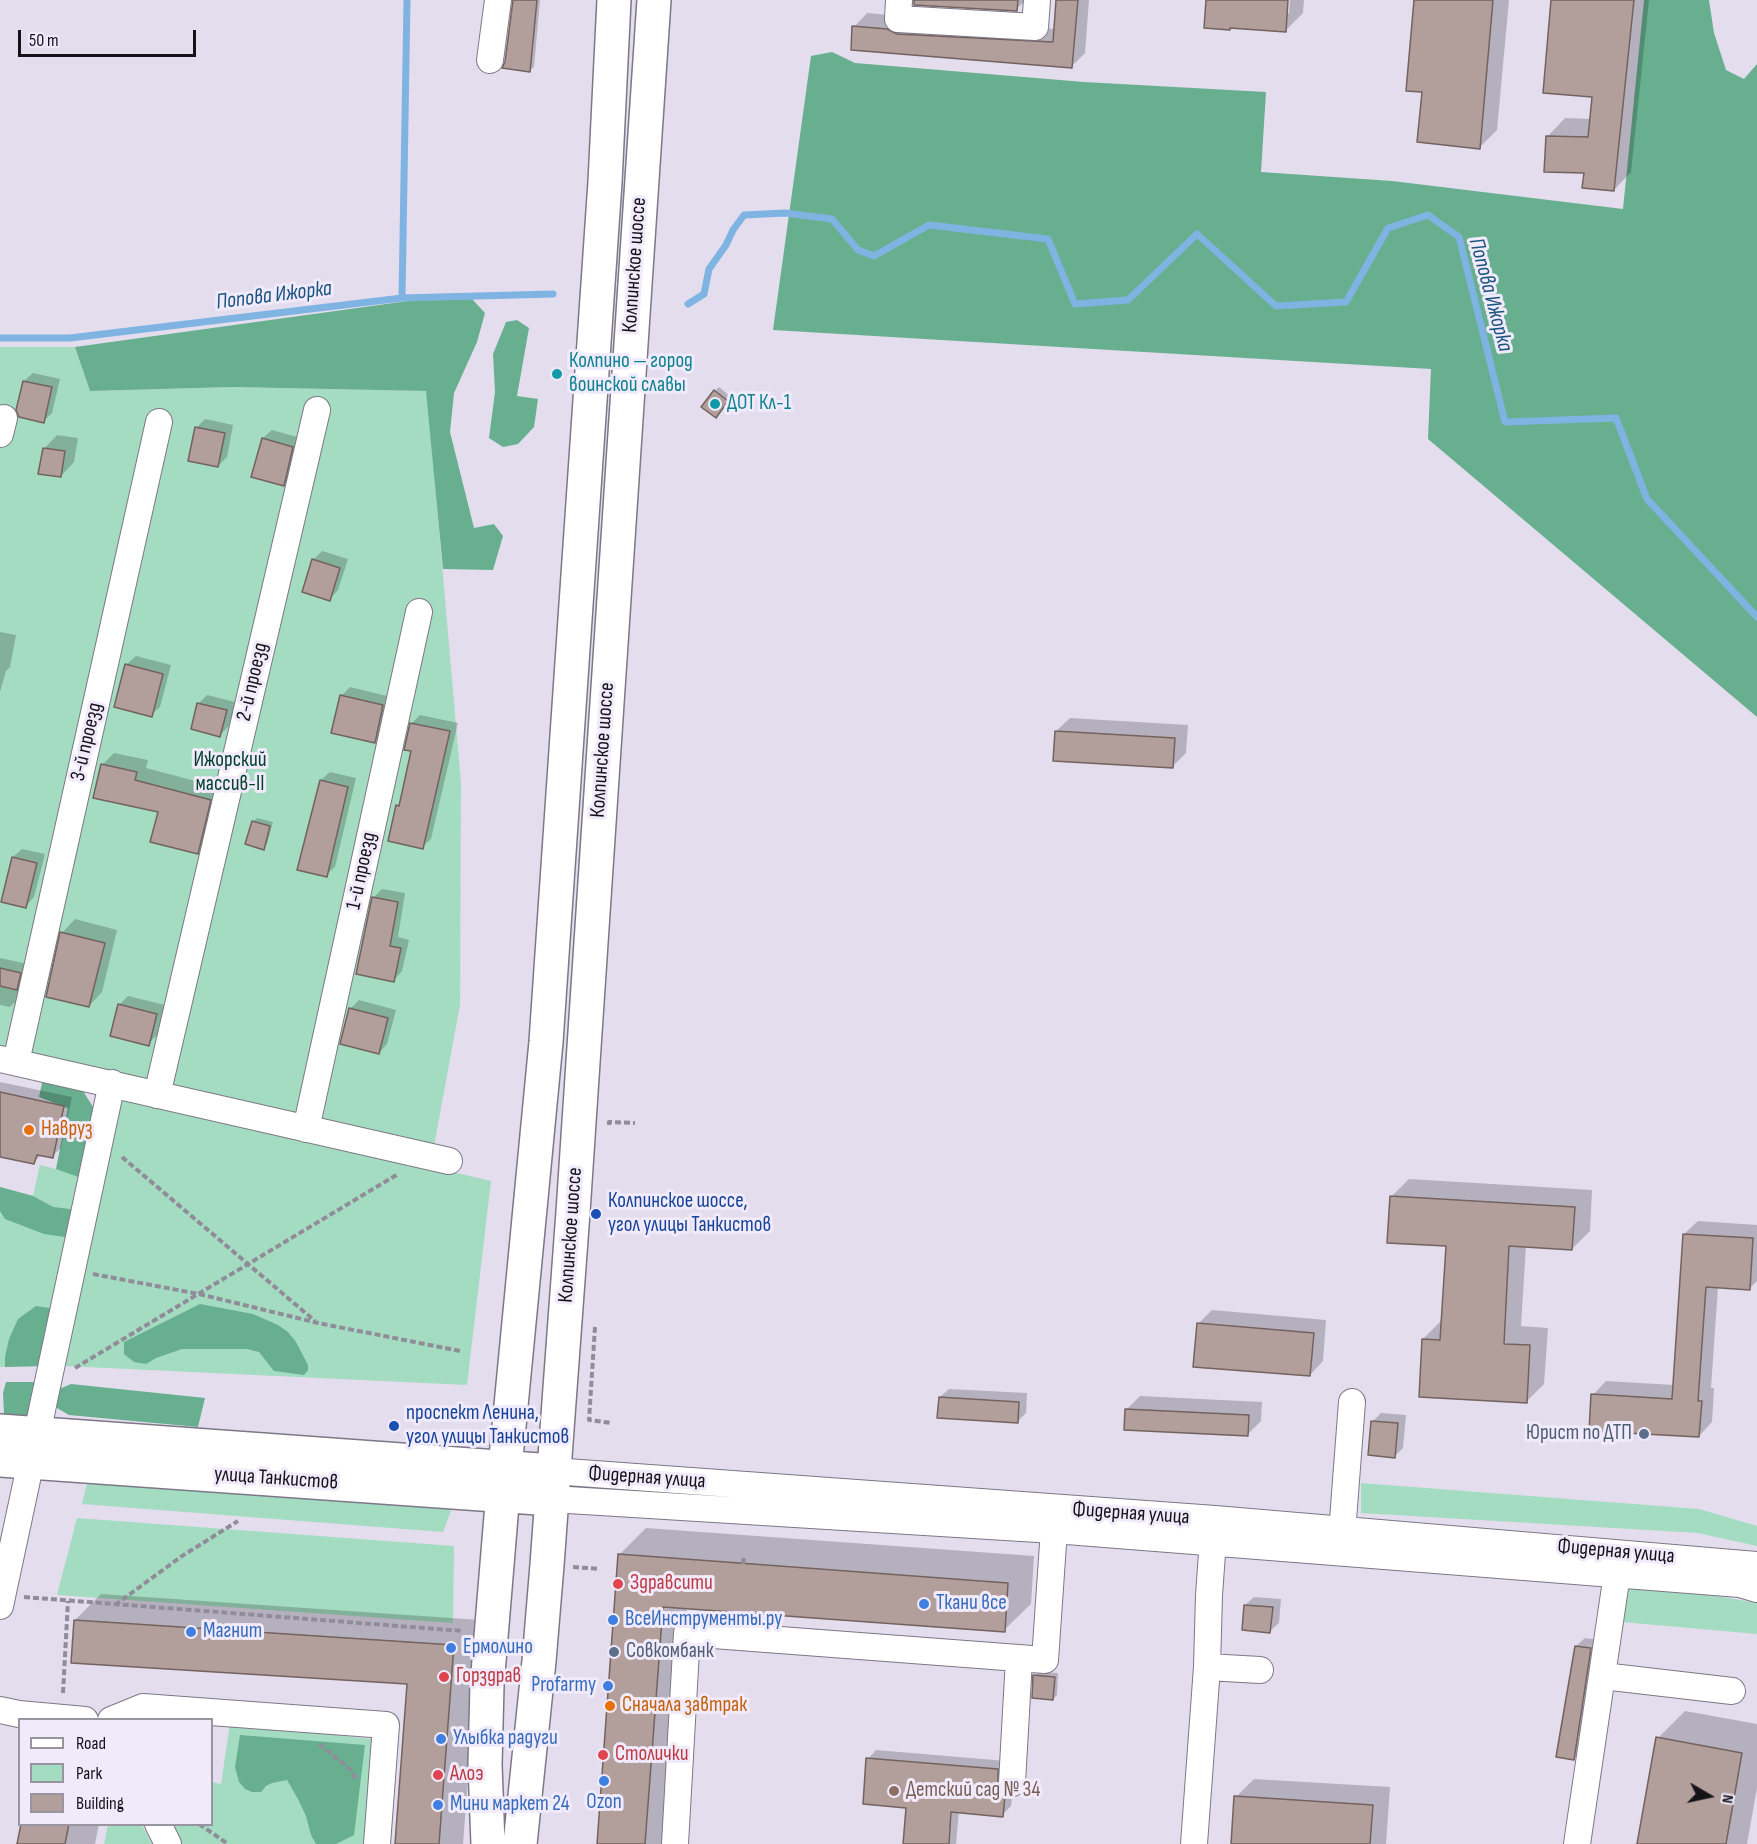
<!DOCTYPE html>
<html>
<head>
<meta charset="utf-8">
<style>
	body { margin:0 }
	#map { position:relative; width:1757px; height:1844px; overflow:hidden; background:#e3ddee; font-family:"Sofia Sans Condensed",sans-serif }
	canvas { display:block }
	.legend { position:absolute; left:18px; top:1718px; width:195px; height:108px; box-sizing:border-box; background:#f0eafb; border:2px solid #9894a0; margin:0; padding:8px 10px; list-style:none; font-size:18px; color:#151218 }
	.legend li { display:flex; align-items:center; gap:12px; height:30px }
	.legend b { width:30px; border:2px solid #9894a0 }
	.north { position:absolute; left:1679px; top:1766px; width:60px; height:60px; -webkit-text-stroke:4px #f0eafb; paint-order:stroke; rotate:99deg; font-size:16px; font-weight:700; line-height:24px; text-align:center; color:#151218 }
	.north::after { content:''; display:block; margin:auto; width:21px; height:27px; background:#151218; clip-path:polygon(50% 0,100% 100%,50% 72%,0 100%) }
	.scale { position:absolute; left:18px; top:30px; width:178px; height:27px; box-sizing:border-box; border:3px solid #151218; border-top:0; padding-left:8px; font-size:18px; line-height:21px; white-space:nowrap; color:#151218; -webkit-text-stroke:4px #f0eafb; paint-order:stroke }
</style>
</head>
<body>
<div id="map">
<canvas width="1757" height="1844"></canvas>
<ul class="legend">
<li><b style="height:8px;background:#fff"></b>Road</li>
<li><b style="height:16px;background:#a4dcc1"></b>Park</li>
<li><b style="height:16px;background:#b29f9b"></b>Building</li>
</ul>
<div class="north">N</div>
<div class="scale">50 m</div>
</div>
<script>
const context = document.querySelector('canvas').getContext('2d');
context.lineJoin = 'round';
function fillPath(path, color) { context.fillStyle = color; context.fill(path, 'evenodd'); }
const poly = rows => new Path2D(rows.map(r => 'M' + r).join(''));
function stroke(path, color, width, dash) { context.strokeStyle = color; context.lineWidth = width; context.lineCap = dash ? 'butt' : 'round'; context.setLineDash(dash || []); context.stroke(path); }
function write(font, color, halo, rows, align = 'center') {
  context.font = font + ' "Sofia Sans Condensed",sans-serif'; context.lineWidth = 6; context.setLineDash([]); context.textBaseline = 'middle'; context.strokeStyle = halo; context.fillStyle = color; for (const [text, x, y, turn = 0] of rows) {
    context.save(); context.translate(x, y); context.rotate((+turn || 0) * Math.PI / 180); context.textAlign = isNaN(turn) ? turn : align; if (halo) context.strokeText(text, 0, 0); context.fillText(text, 0, 0); context.restore();
  }
}
fillPath(poly([
	[0,347,75,347,90,391,233,387,427,391,461,783,460,1005,434,1146,0,1051],
	[123,1095,491,1181,467,1385,64,1366],
	[39,1097,98,1115,44,1366,0,1367,0,1187,33,1196,40,1165,56,1169,68,1109],
	[88,1479,452,1508,443,1532,82,1504],
	[1361,1483,1699,1509,1757,1526,1757,1546,1698,1533,1361,1513],
	[77,1518,454,1546,453,1623,57,1595],
	[1626,1580,1757,1603,1757,1634,1622,1622],
	[230,1724,372,1739,365,1844,178,1844,168,1825,212,1824,212,1782,221,1784],
	[108,1824,142,1825,152,1844,104,1844]
]), '#a4dcc1');
fillPath(poly([
	[1644,0,1709,0,1714,33,1726,70,1744,79,1757,64,1757,717,1428,439,1431,369,773,330,811,56,832,52,855,63,1084,82,1266,92,1261,172,1392,181,1623,209],
	[472,299,485,313,477,342,454,393,450,432,474,528,494,524,503,536,493,570,443,569,426,391,233,387,90,391,75,347,415,300],
	[517,320,529,328,517,396,538,399,534,427,518,444,503,447,489,438,495,392,493,354,506,322],
	[44,1074,78,1083,98,1115,84,1179,56,1169,68,1108,39,1097],
	[0,1187,33,1196,53,1207,78,1210,71,1238,44,1234,5,1219,0,1211],
	[200,1304,253,1314,278,1325,288,1332,296,1342,308,1365,308,1370,304,1375,274,1371,259,1352,247,1349,182,1349,156,1358,146,1364,134,1362,124,1354,124,1342],
	[36,1306,56,1309,44,1366,5,1367,5,1357,9,1339,18,1319],
	[6,1382,38,1382,31,1417,4,1414,3,1393],
	[71,1384,205,1398,198,1427,69,1415,57,1408,54,1399,57,1390],
	[240,1735,365,1745,354,1835,336,1844,316,1844,311,1835,306,1816,298,1799,287,1780,272,1783,266,1786,261,1792,252,1792,245,1789,239,1782,235,1767]
]), '#67af8f');
fillPath(poly([
	[514,0,540,0,534,67,530,70],
	[915,0,1026,0,1016,9],
	[1057,0,1089,0,1085,53,1071,67,854,27,867,13,901,16,911,21,1055,29],
	[1208,0,1287,0,1286,13,1289,13,1290,0,1304,0,1303,13,1285,31,1232,26,1230,29],
	[1415,0,1509,0,1497,130,1480,147,1424,91],
	[1552,0,1649,0,1631,172,1614,190,1586,172,1548,136,1565,118,1591,119,1593,96],
	[33,373,60,379,52,413,44,421,24,381],
	[719,387,731,397,719,412,715,391],
	[205,419,233,425,227,457,218,466,196,428],
	[272,430,301,438,292,476,283,485,263,438],
	[57,435,78,438,74,462,61,476,44,449],
	[322,551,348,559,338,590,330,599,313,560],
	[0,632,16,635,10,667,6,671,0,692],
	[136,656,171,665,160,707,151,715,116,706,127,664],
	[350,687,391,697,383,733,374,742,341,696],
	[207,695,235,702,229,726,220,735,192,728,199,703],
	[420,715,458,723,431,839,422,847,398,806,401,803,412,750,412,723],
	[1070,718,1188,725,1186,753,1173,766,1056,731],
	[114,753,148,760,146,768,222,788,209,840,197,852,160,811,102,765],
	[330,772,356,778,335,867,326,875,321,780],
	[257,818,273,822,267,844,263,848,253,822],
	[22,849,45,854,34,897,26,906,13,857],
	[382,889,405,893,398,937,409,940,402,971,394,980,373,898],
	[75,919,117,930,102,992,89,1006,62,933],
	[0,958,28,964,19,998,10,1007,0,1005],
	[128,996,165,1005,157,1035,148,1044,120,1004],
	[359,1000,396,1010,387,1044,379,1053,350,1009],
	[0,1082,72,1097,61,1148,52,1156,42,1154,34,1162,0,1155],
	[1409,1179,1592,1190,1590,1231,1572,1249,1526,1246,1521,1326,1548,1328,1544,1384,1526,1402,1423,1339,1441,1321,1447,1245,1391,1197],
	[1698,1221,1757,1225,1757,1281,1749,1289,1718,1287,1711,1388,1714,1388,1712,1422,1699,1436,1593,1395,1606,1381,1674,1385,1684,1234],
	[1212,1310,1326,1320,1323,1361,1310,1375,1198,1324],
	[949,1389,1027,1393,1026,1413,1017,1422,940,1397],
	[1140,1396,1262,1402,1261,1421,1248,1434,1127,1409],
	[1381,1413,1406,1415,1403,1448,1395,1456,1372,1422],
	[646,1528,1034,1556,1031,1604,1004,1630,687,1607,669,1844,598,1844,619,1555],
	[101,1594,480,1620,463,1844,397,1844,409,1683,75,1620],
	[1254,1597,1281,1599,1279,1623,1270,1631,1245,1605],
	[1585,1638,1599,1640,1582,1750,1574,1759,1576,1646],
	[1039,1672,1058,1673,1057,1695,1053,1699,1035,1676],
	[1685,1711,1757,1724,1757,1788,1747,1844,1639,1844,1658,1738],
	[876,1750,1006,1761,1013,1787,1011,1806,1002,1815,959,1811,956,1844,905,1844,908,1806,868,1759],
	[1254,1779,1390,1787,1386,1844,1233,1844,1236,1797],
	[23,1824,99,1824,95,1844,19,1844]
]), '#0003');
stroke(poly([
	[402,298,407,0],
	[688,304,704,294,709,269,726,245,733,230,744,215,785,213,832,219,858,250,874,256,929,225,1048,239,1075,304,1128,300,1197,234,1276,306,1346,302,1388,228,1428,215,1459,237,1505,422,1616,418,1647,499,1757,617],
	[0,338,70,338,402,298,553,294]
]), '#7fb3e2', 7);
const building = poly([
	[513,0,537,0,530,72,502,68,505,62,513,0],
	[914,0,1018,0,1017,11,914,5,914,0],
	[1056,0,1078,0,1072,68,851,50,852,26,887,29,897,34,1053,42,1056,0],
	[1206,0,1288,0,1286,32,1230,28,1230,30,1204,28,1206,0],
	[1414,0,1493,0,1480,149,1417,142,1422,92,1406,91,1414,0],
	[1551,0,1634,0,1614,191,1582,188,1584,173,1544,172,1546,136,1588,137,1592,97,1543,93,1551,0],
	[23,381,52,387,44,423,19,417,16,410,23,381],
	[714,390,728,401,716,418,701,407,714,390],
	[195,427,225,433,218,467,188,461,195,427],
	[262,438,293,447,284,486,251,477,262,438],
	[43,448,65,451,61,477,38,474,43,448],
	[312,559,340,568,330,601,302,592,312,559],
	[125,664,163,674,152,717,114,707,125,664],
	[340,695,383,705,375,743,331,733,340,695],
	[197,703,227,710,220,737,191,729,197,703],
	[410,723,450,731,423,849,388,841,396,805,399,806,411,751,404,750,410,723],
	[1055,731,1175,738,1173,768,1053,761,1055,731],
	[101,764,137,772,135,780,211,800,198,854,150,842,158,812,93,798,101,764],
	[320,780,348,787,327,877,297,870,320,780],
	[252,821,270,826,264,850,245,844,252,821],
	[12,857,37,863,26,908,1,902,12,857],
	[372,897,398,902,390,946,401,948,394,982,356,974,372,897],
	[60,932,105,943,89,1007,46,997,60,932],
	[0,968,21,973,17,990,0,986,0,968],
	[118,1004,157,1014,149,1046,110,1036,118,1004],
	[349,1008,388,1018,379,1054,340,1044,349,1008],
	[0,1092,64,1106,53,1158,37,1155,34,1164,0,1157,0,1092],
	[1390,1196,1575,1207,1572,1250,1509,1246,1504,1344,1530,1345,1527,1403,1419,1397,1422,1339,1440,1340,1446,1246,1387,1243,1390,1196],
	[1683,1234,1753,1238,1750,1290,1706,1287,1698,1401,1702,1401,1699,1437,1589,1431,1591,1394,1672,1399,1683,1234],
	[1197,1323,1314,1333,1310,1376,1193,1367,1197,1323],
	[939,1397,1019,1402,1018,1423,937,1418,939,1397],
	[1125,1409,1249,1415,1248,1436,1124,1430,1125,1409],
	[1371,1421,1398,1423,1395,1458,1368,1455,1371,1421],
	[618,1554,1008,1583,1005,1632,663,1607,645,1844,597,1844,618,1554],
	[1244,1605,1273,1607,1270,1633,1242,1630,1244,1605],
	[74,1620,454,1645,439,1844,395,1844,407,1684,71,1663,74,1620],
	[1575,1646,1591,1648,1574,1760,1556,1757,1575,1646],
	[1033,1675,1055,1677,1053,1700,1032,1698,1033,1675],
	[1656,1737,1742,1753,1726,1844,1637,1844,1656,1737],
	[866,1758,998,1769,998,1789,1005,1796,1003,1817,951,1812,949,1844,903,1844,906,1808,863,1804,866,1758],
	[1234,1796,1373,1805,1370,1844,1231,1844,1234,1796],
	[21,1824,69,1824,65,1844,17,1844,21,1824]
]);
fillPath(building, '#b29f9b');
stroke(building, '#73625e', 1.5);
const minor = poly([
	[899,0,898,19,1035,27,1037,0],
	[490,60,498,0],
	[0,434,4,418],
	[0,1059,449,1161],
	[16,1062,159,422],
	[157,1095,317,410],
	[306,1129,419,612],
	[553,1471,1215,1519,1757,1565],
	[552,1499,1054,1530,1740,1584,1757,1589],
	[1341,1546,1352,1402],
	[0,1606,112,1083],
	[1207,1667,1260,1670],
	[1603,1676,1732,1691],
	[0,1710,19,1714,85,1720],
	[111,1720,143,1707,386,1725,377,1844],
	[1012,1783,1019,1659],
	[158,1824,168,1844],
	[675,1844,687,1633,1045,1660,1055,1515],
	[1194,1844,1207,1667,1209,1595,1214,1526],
	[1577,1844,1617,1574]
]);
const major = poly([
	[0,1431,553,1471],
	[0,1460,552,1499],
	[488,1844,485,1765,487,1685,505,1468,546,1042,605,182,614,0],
	[520,1844,539,1661,547,1565,573,1212,654,0]
]);
stroke(minor, '#7d7786', 28);
stroke(major, '#7d7786', 36);
stroke(poly([
	[609,1125,609,1122,635,1123],
	[122,1157,315,1321],
	[93,1274,199,1294,318,1323,460,1351],
	[595,1327,589,1420,611,1423],
	[75,1368,398,1174],
	[743,1564,744,1557],
	[573,1567,600,1569],
	[24,1597,463,1631],
	[115,1605,182,1556,238,1521],
	[63,1693,68,1601],
	[319,1744,351,1770,356,1780],
	[199,1824,228,1844]
]), '#918c99', 4, [6, 3]);
stroke(minor, '#fff', 26);
stroke(major, '#fff', 33);
for (const [x, y, r, color] of [
	[557,374,6,"#0f9aa8"],
	[715,404,6,"#0f9aa8"],
	[29,1130,6,"#e8710a"],
	[596,1214,6,"#1a4fb4"],
	[394,1426,6,"#1a4fb4"],
	[1644,1434,6,"#5c6f8a"],
	[618,1584,6,"#e0444e"],
	[924,1604,6,"#3f7fe0"],
	[613,1620,6,"#3f7fe0"],
	[191,1632,6,"#3f7fe0"],
	[451,1648,6,"#3f7fe0"],
	[614,1652,6,"#5c6f8a"],
	[444,1677,6,"#e0444e"],
	[608,1686,6,"#3f7fe0"],
	[610,1706,6,"#e8710a"],
	[441,1739,6,"#3f7fe0"],
	[603,1755,6,"#e0444e"],
	[438,1775,6,"#e0444e"],
	[604,1781,6,"#3f7fe0"],
	[894,1791,6,"#8d6e63"],
	[438,1805,6,"#3f7fe0"]
]) { const dot = new Path2D(); dot.arc(x, y, r, 0, 2 * Math.PI); context.fillStyle = color; context.fill(dot); stroke(dot, '#f0eafb', 2); }
write('21px', '#151218', '#f0eafb', [
	["Колпинское шоссе",635,265,-86],
	["2-й проезд",253,682,-77],
	["3-й проезд",87,742,-77],
	["Колпинское шоссе",603,750,-86],
	["1-й проезд",362,871,-78],
	["Колпинское шоссе",571,1235,-86],
	["Фидерная улица",647,1478,4],
	["улица Танкистов",276,1479,4],
	["Фидерная улица",1131,1514,4],
	["Фидерная улица",1616,1552,5]
]);
write('21px', '#0d838f', '#f0eafb', [
	["Колпино — город",569,362],
	["воинской славы",569,386],
	["ДОТ Кл-1",727,404]
], 'left');
write('21px', '#00402b', '#f0eafb', [
	["Ижорский",230,761],
	["массив-II",230,785]
]);
write('21px', '#c56008', '#f0eafb', [
	["Навруз",41,1130],
	["Сначала завтрак",622,1706]
], 'left');
write('21px', '#164399', '#f0eafb', [
	["Колпинское шоссе,",608,1202],
	["угол улицы Танкистов",608,1226],
	["проспект Ленина,",406,1414],
	["угол улицы Танкистов",406,1438]
], 'left');
write('21px', '#4e5e75', '#f0eafb', [
	["Юрист по ДТП",1632,1434],
	["Совкомбанк",626,1652,"left"]
], 'right');
write('21px', '#be3a42', '#f0eafb', [
	["Здравсити",630,1584],
	["Горздрав",456,1677],
	["Столички",615,1755],
	["Алоэ",450,1775]
], 'left');
write('21px', '#366cbe', '#f0eafb', [
	["Ткани все",936,1604],
	["ВсеИнструменты.ру",625,1620],
	["Магнит",203,1632],
	["Ермолино",463,1648],
	["Profarmy",596,1686,"right"],
	["Улыбка радуги",453,1739],
	["Ozon",604,1803,"center"],
	["Мини маркет 24",450,1805]
], 'left');
write('21px', '#785e54', '#f0eafb', [
	["Детский сад № 34",906,1791]
], 'left');
write('italic 22px', '#19537f', '#f0eafb', [
	["Попова Ижорка",1490,295,75],
	["Попова Ижорка",274,296,-7]
]);
</script>
</body>
</html>
